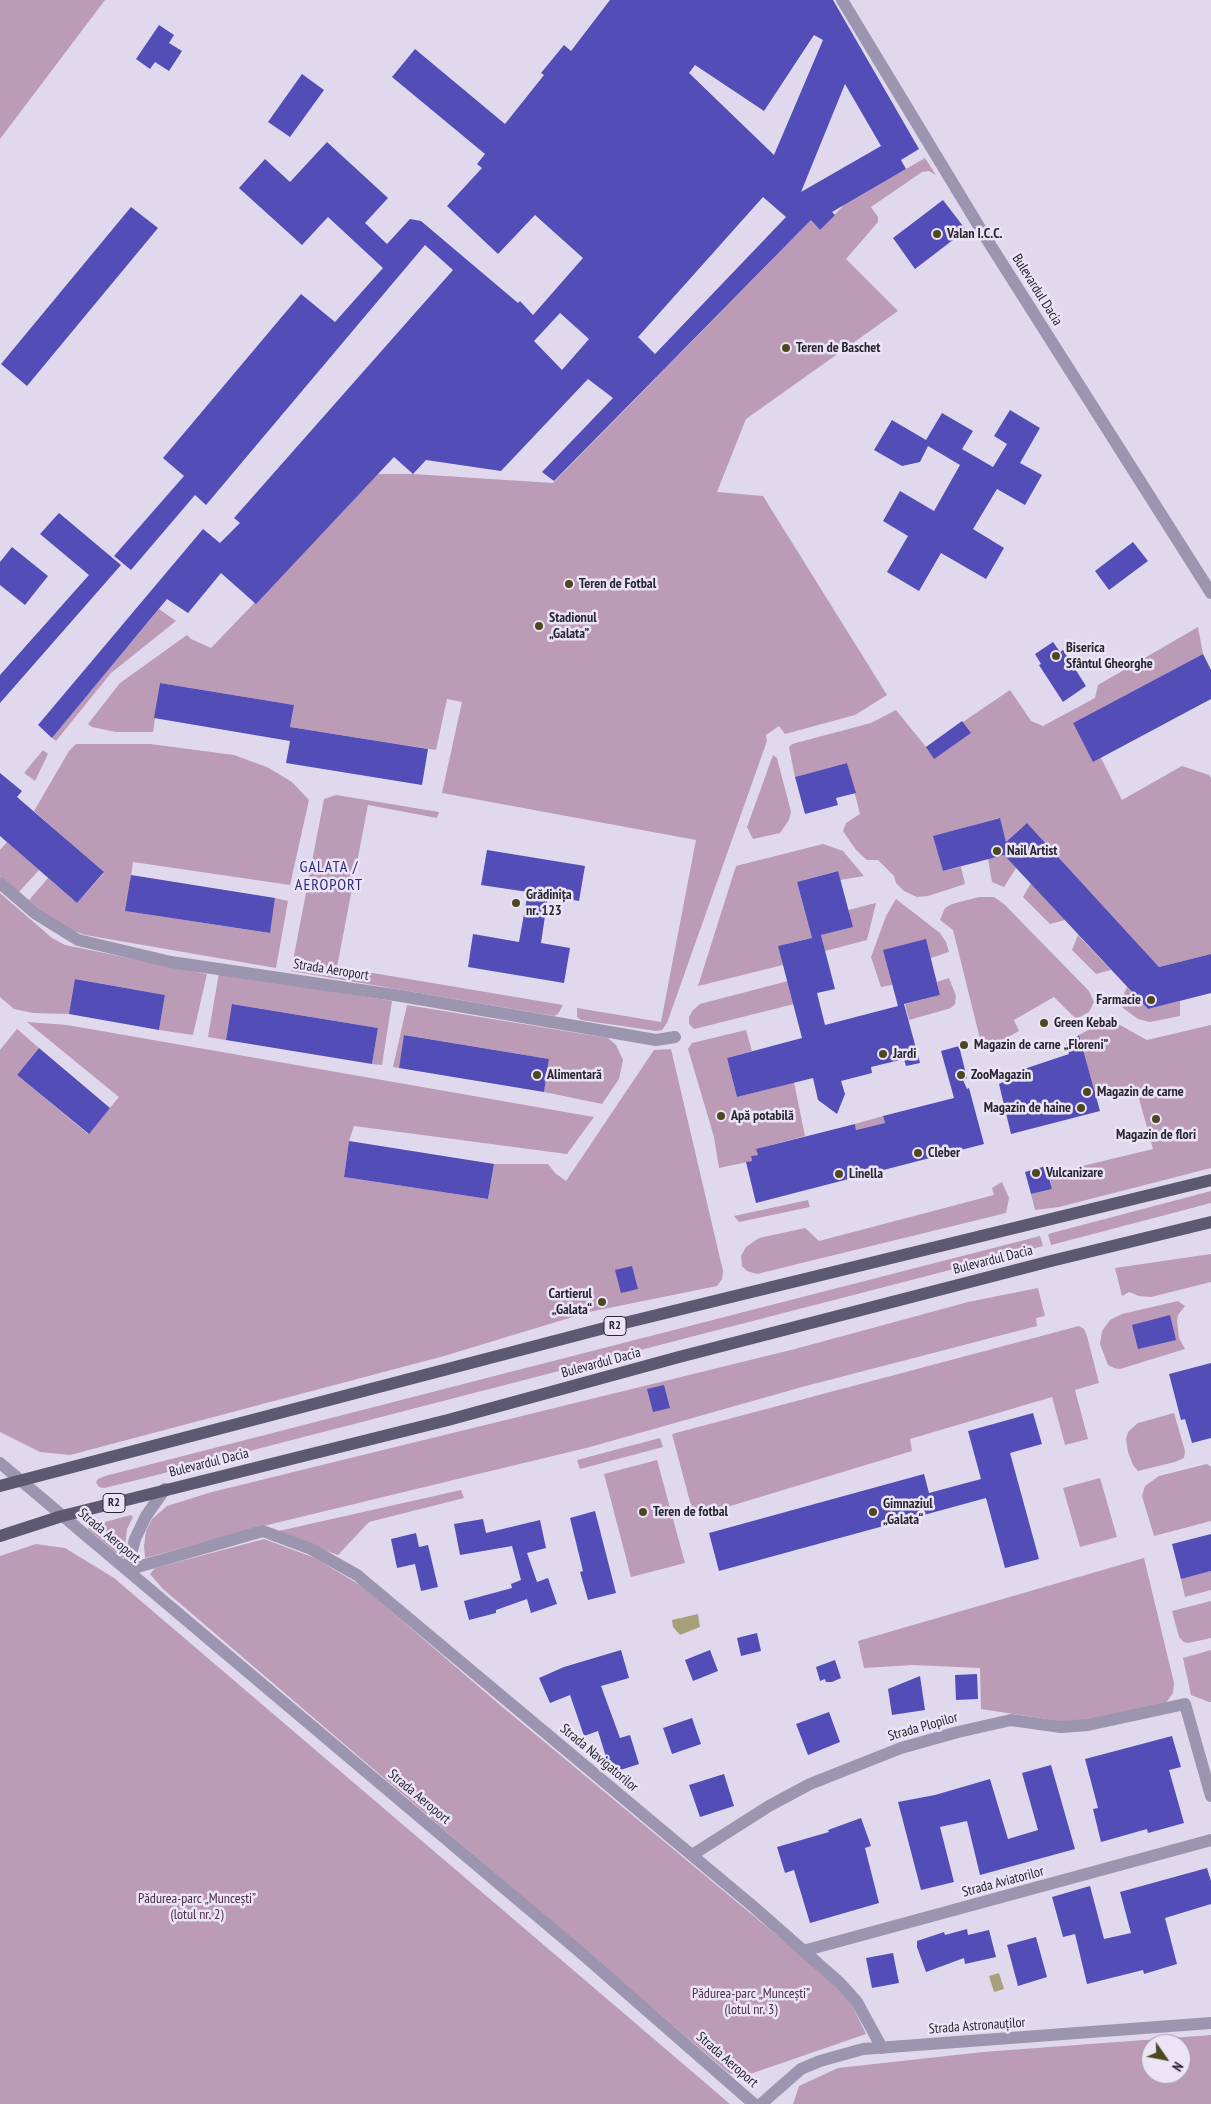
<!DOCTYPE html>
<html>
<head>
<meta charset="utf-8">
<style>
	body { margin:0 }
	#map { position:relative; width:1211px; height:2104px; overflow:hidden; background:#e0d9ee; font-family:"PT Sans Narrow",sans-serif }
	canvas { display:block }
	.north { position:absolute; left:1141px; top:2034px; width:50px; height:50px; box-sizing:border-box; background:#ebe4f6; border:1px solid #9d98a7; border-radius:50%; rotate:123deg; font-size:14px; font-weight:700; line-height:20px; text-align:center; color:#282631 }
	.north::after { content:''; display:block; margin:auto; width:18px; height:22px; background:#4e4821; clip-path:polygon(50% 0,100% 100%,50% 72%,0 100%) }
</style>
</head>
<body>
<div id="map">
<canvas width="1211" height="2104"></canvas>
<div class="north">N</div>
</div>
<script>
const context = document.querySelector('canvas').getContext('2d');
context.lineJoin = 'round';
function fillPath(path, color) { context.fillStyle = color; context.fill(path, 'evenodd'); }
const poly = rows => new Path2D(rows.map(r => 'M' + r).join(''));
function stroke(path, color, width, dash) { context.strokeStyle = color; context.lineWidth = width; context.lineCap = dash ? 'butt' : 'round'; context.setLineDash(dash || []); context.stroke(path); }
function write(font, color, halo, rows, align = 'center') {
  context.font = font + ' "PT Sans Narrow",sans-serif'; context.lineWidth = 5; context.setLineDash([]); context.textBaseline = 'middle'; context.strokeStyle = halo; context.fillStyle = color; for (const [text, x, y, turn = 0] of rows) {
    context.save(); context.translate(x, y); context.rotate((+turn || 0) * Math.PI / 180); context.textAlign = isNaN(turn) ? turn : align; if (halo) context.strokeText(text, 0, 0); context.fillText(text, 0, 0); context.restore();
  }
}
fillPath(poly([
	[0,0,105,0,0,139],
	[925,158,936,175,929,171,922,172,871,207,878,217,878,222,846,259,898,311,746,419,717,492,763,496,887,695,855,715,785,734,779,726,766,735,767,741,667,1023,662,1030,656,1031,581,1020,577,1017,577,1008,661,1022,696,840,442,793,462,702,447,699,436,750,290,727,294,705,160,683,153,732,116,732,92,727,88,724,120,683,187,635,191,639,211,648,378,474,413,474,553,483,811,220,820,230,844,205],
	[159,609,176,621,111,673,56,741,52,738],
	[1198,627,1203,654,1073,723,1093,761,1101,758,1122,800,1182,766,1209,775,1211,778,1211,954,1159,967,1027,823,1006,842,999,818,934,836,943,871,961,867,965,884,928,896,917,897,904,891,896,883,894,876,878,860,867,860,856,850,843,831,846,823,860,814,847,763,795,777,789,747,792,744,871,723,896,710,926,747,1010,690,1031,721,1043,726,1095,698,1098,685],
	[76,744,150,744,234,755,267,767,292,782,309,800,290,885,133,862,126,911,269,933,275,898,288,901,276,968,85,935,58,925,29,900,48,878,77,903,104,873,34,811,69,751],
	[43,750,48,754,35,781,24,773],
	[773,755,777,758,791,812,789,820,780,833,753,839,747,827],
	[336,795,439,812,437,818,368,805,337,967,563,1005,558,1014,554,1016,291,971,324,799],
	[7,842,39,870,19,892,0,876,0,850],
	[823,844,843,851,864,876,840,880,837,871,797,882,812,938,779,946,783,965,698,986,736,866],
	[1004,855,1016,868,1004,887,992,882,988,859],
	[1031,883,1065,920,1050,924,1023,897],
	[0,893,52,938,65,945,207,974,193,1035,159,1030,165,995,76,979,69,1014,33,1013,14,1009,0,997],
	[979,897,994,897,1004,904,1089,991,1094,1002,1089,1012,1076,1019,1054,997,1014,1020,1019,1031,983,1051,953,930,940,920,945,908,952,904],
	[896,899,940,933,946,942,949,952,931,958,892,985,881,987,871,957,886,916],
	[876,903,867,940,825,951,821,935,852,927,848,910],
	[1078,935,1111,970,1096,974,1072,950],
	[219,973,392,1001,382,1065,372,1064,378,1028,233,1004,226,1040,208,1037],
	[949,978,956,996,955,1004,951,1008,909,1020,905,1004,940,995,937,982],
	[788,981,794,1004,694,1029,689,1024,689,1017,693,1010,700,1004],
	[1127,987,1148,1009,1180,1001,1180,1016,1150,1022,1138,1019,1119,1005],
	[407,1005,608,1038,616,1045,623,1060,619,1079,602,1104,544,1092,549,1059,405,1035,399,1068,393,1067],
	[1111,1020,1147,1040,1211,1025,1211,1168,1059,1207,1035,1210,1031,1194,1052,1189,1049,1174,1153,1149,1136,1088,1096,1097,1079,1035,1103,1022],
	[27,1022,67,1025,594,1117,567,1154,354,1126,349,1141,344,1177,488,1199,494,1164,548,1164,555,1173,566,1181,654,1050,671,1049,723,1271,722,1279,717,1286,589,1312,444,1356,70,1455,40,1452,0,1432,0,1050,17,1029,39,1048,17,1075,88,1134,119,1097],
	[746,1030,752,1051,727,1058,737,1097,794,1082,805,1136,757,1149,758,1155,751,1156,752,1161,719,1168,714,1137,688,1049,692,1043],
	[883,1116,885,1123,856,1130,855,1124],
	[1002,1182,1009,1198,1006,1213,757,1274,747,1271,742,1266,741,1256,746,1247,759,1238,805,1228,819,1241,994,1195,992,1188],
	[1211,1191,1211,1203,1051,1245,1048,1234],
	[808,1200,810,1207,739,1222,734,1216],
	[1040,1236,1043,1246,141,1479,104,1488,99,1487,96,1482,98,1479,105,1476],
	[1211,1254,1211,1282,1151,1297,1139,1296,1129,1292,1122,1296,1115,1268],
	[1038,1288,1045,1316,1036,1318,1037,1326,802,1387,590,1447,259,1527,145,1558,144,1546,146,1531,152,1519,167,1506,212,1492,795,1349,968,1302],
	[1178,1301,1185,1306,1178,1315,1177,1321,1179,1338,1185,1349,1120,1369,1114,1368,1108,1365,1100,1344,1102,1331,1110,1320,1122,1314],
	[1079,1326,1084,1329,1087,1336,1099,1383,1075,1390,1088,1439,1065,1445,1052,1397,910,1439,912,1451,694,1517,672,1434],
	[1174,1413,1185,1451,1184,1458,1175,1462,1138,1471,1133,1465,1128,1452,1126,1439,1128,1432,1138,1423],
	[660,1438,663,1447,580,1469,577,1460],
	[657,1460,685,1563,631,1577,604,1474],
	[1207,1464,1211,1467,1211,1521,1154,1536,1142,1496,1145,1486,1159,1476],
	[1100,1478,1117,1537,1080,1547,1063,1488],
	[461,1490,464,1498,369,1522,338,1555,274,1532],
	[131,1515,133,1517,127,1529,124,1557,122,1558,88,1529,90,1526],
	[264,1539,315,1558,363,1587,500,1705,821,1972,851,2003,866,2034,750,2074,730,2074,163,1589,150,1574,155,1568],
	[36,1544,65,1548,114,1578,730,2104,0,2104,0,1556],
	[1144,1558,1174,1683,1173,1693,1166,1703,1073,1723,981,1709,980,1668,913,1665,864,1668,858,1641],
	[1211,1571,1211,1590,1185,1597,1181,1579],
	[1211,1601,1211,1638,1188,1643,1184,1642,1179,1637,1172,1611],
	[1211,1650,1211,1702,1209,1702,1191,1695,1183,1658],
	[1211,2035,1211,2104,793,2104,799,2086,838,2068,983,2052],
	[1151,2044,1181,2044,1181,2074,1151,2074]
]), '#bb9bb6');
fillPath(poly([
	[698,1614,700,1627,680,1635,673,1627,672,1620],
	[999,1973,1004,1989,994,1992,989,1976]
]), '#a7a17b');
fillPath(poly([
	[610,0,833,0,919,149,901,160,906,169,832,212,835,215,820,230,811,220,554,481,542,472,613,398,588,379,501,471,426,460,413,474,394,457,256,604,221,573,188,613,167,599,52,738,38,725,203,529,220,543,240,523,234,518,453,270,425,245,206,505,195,495,131,570,114,556,184,476,163,458,301,294,335,322,383,268,328,217,302,245,239,188,265,159,290,182,327,142,388,198,365,223,387,244,410,219,421,221,518,303,520,301,533,315,583,258,535,215,498,254,447,206,482,168,477,164,485,154,392,77,415,49,505,124,544,75,541,73,564,45,571,51],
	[814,35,823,40,774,155,689,73,695,65,764,111],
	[845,84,881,146,801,192],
	[763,197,786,217,655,354,638,337],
	[560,313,589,339,562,370,534,341],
	[159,25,174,35,169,43,182,51,169,71,155,62,150,69,136,59],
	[302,74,324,90,290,137,268,122],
	[943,200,966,230,915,269,893,238],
	[131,207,158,228,27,386,1,364],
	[1010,410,1040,428,1020,463,1042,475,1025,505,997,489,973,529,1004,548,986,579,941,553,919,591,887,572,908,536,883,521,900,491,934,511,960,465,928,446,920,462,902,466,874,450,892,420,926,440,942,413,973,431,962,449,993,467,1007,444,994,436],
	[59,513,121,565,0,703,0,675,89,575,40,534],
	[1133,542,1148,561,1109,590,1095,571],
	[12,547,48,576,25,605,0,585,0,562],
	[1053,642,1060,652,1063,650,1086,686,1063,702,1039,665,1041,664,1035,654],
	[1203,654,1211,670,1211,699,1093,762,1073,723],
	[160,683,294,705,290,727,428,749,422,785,286,763,290,741,154,718],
	[962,721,971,733,934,759,926,747],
	[847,763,856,793,836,798,838,805,805,814,795,777],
	[0,773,22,791,17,797,104,872,77,903,0,836],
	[1000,818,1006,842,1027,823,1159,967,1211,954,1211,993,1148,1009,1004,855,943,871,933,836],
	[487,850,585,866,579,901,548,896,541,943,570,948,564,983,468,967,473,934,519,942,528,892,481,885],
	[838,871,853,927,821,935,835,989,817,993,825,1025,898,1006,883,950,926,939,940,995,904,1004,920,1063,906,1066,904,1059,871,1067,872,1073,841,1081,845,1094,837,1114,818,1100,813,1078,737,1097,727,1058,802,1038,778,946,812,938,797,882],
	[131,875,275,898,270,933,125,911],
	[75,979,165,995,159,1030,69,1014],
	[232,1004,378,1028,372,1064,226,1040],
	[404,1035,549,1059,544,1092,399,1068],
	[1079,1035,1100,1111,1011,1134,999,1084,1011,1078,1009,1074,1069,1054,1066,1044],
	[959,1046,967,1078,963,1080,967,1089,969,1088,984,1144,756,1203,746,1162,752,1161,751,1156,758,1155,756,1149,855,1124,856,1130,885,1123,883,1116,954,1098,941,1051],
	[39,1048,110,1108,89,1134,17,1075],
	[349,1141,494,1164,488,1199,344,1177],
	[1046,1166,1052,1189,1031,1194,1025,1172],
	[632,1266,638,1289,621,1293,615,1270],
	[1170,1315,1176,1340,1138,1349,1132,1325],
	[1211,1363,1211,1438,1192,1443,1185,1419,1181,1420,1169,1374],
	[664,1385,670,1408,653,1412,647,1389],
	[1033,1413,1042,1444,1010,1453,1039,1559,1005,1568,986,1498,719,1571,709,1533,924,1474,929,1493,981,1479,968,1431],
	[595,1511,616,1593,588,1600,580,1572,583,1571,570,1518],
	[483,1519,486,1533,540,1520,546,1548,527,1553,537,1582,548,1578,557,1604,531,1613,527,1599,496,1610,496,1613,469,1620,464,1601,512,1588,511,1584,521,1580,512,1546,460,1555,454,1524],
	[416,1533,419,1547,428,1545,438,1587,421,1591,415,1564,397,1568,391,1539],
	[1211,1534,1211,1571,1181,1579,1172,1544],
	[757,1633,761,1651,741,1656,737,1638],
	[621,1650,629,1678,601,1686,620,1738,630,1735,639,1764,611,1773,598,1731,584,1736,570,1695,550,1703,539,1678,564,1667],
	[710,1650,718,1671,693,1681,685,1660],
	[835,1660,841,1678,832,1682,826,1682,825,1679,820,1681,816,1667],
	[977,1674,978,1699,956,1700,955,1675],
	[920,1676,925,1710,892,1715,888,1689],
	[829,1712,840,1742,808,1755,796,1724],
	[692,1718,701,1744,672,1754,663,1728],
	[1172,1736,1181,1767,1169,1770,1184,1823,1148,1833,1147,1829,1101,1842,1093,1809,1098,1808,1085,1759],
	[1051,1765,1075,1849,980,1875,967,1821,940,1827,954,1882,921,1890,898,1802,935,1795,990,1779,1008,1839,1038,1830,1022,1773],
	[724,1774,734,1806,700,1817,689,1785],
	[861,1818,871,1846,865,1848,879,1903,810,1923,794,1870,785,1873,777,1847,829,1832,828,1830],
	[1207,1868,1211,1881,1211,1904,1165,1918,1177,1964,1144,1974,1143,1970,1087,1984,1075,1934,1063,1937,1052,1897,1090,1886,1104,1939,1131,1933,1120,1892],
	[967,1929,968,1935,989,1930,996,1957,965,1964,964,1958,926,1972,917,1947,917,1941,944,1932,945,1935],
	[1036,1937,1047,1977,1018,1986,1007,1945],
	[893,1953,899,1983,872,1988,866,1958]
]), '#534db7');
stroke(poly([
	[842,0,986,238,1211,593],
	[0,883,36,914,78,940,171,962,401,996,656,1040,675,1037],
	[0,1463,581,1953,754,2104],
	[127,1570,263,1531,311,1549,357,1575,755,1908,840,1983,857,2002,882,2048],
	[127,1570,135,1539,146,1516,165,1489],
	[692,1855,769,1806,810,1784,901,1748,958,1732,1011,1720,1061,1727,1088,1725,1185,1704,1211,1796],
	[803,1951,1211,1840],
	[761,2104,801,2069,820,2061,863,2049,1211,2023]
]), '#9c95af', 12);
stroke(poly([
	[0,1486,616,1325,1211,1180],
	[0,1536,62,1516,448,1420,679,1357,1051,1261,1211,1222]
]), '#5d5972', 12);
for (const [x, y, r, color] of [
	[937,234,5,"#4e4821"],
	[786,348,5,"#4e4821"],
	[569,584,5,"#4e4821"],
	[539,626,5,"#4e4821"],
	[1056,656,5,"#4e4821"],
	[997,851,5,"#4e4821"],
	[516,903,5,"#4e4821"],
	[1151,1000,5,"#4e4821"],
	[1044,1023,5,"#4e4821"],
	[964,1045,5,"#4e4821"],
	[883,1054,5,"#4e4821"],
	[537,1075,5,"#4e4821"],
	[961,1075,5,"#4e4821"],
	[1087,1092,5,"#4e4821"],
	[1081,1108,5,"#4e4821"],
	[721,1116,5,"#4e4821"],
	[1156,1119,5,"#4e4821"],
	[918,1153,5,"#4e4821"],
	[1036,1173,5,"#4e4821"],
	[839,1174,5,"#4e4821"],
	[602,1302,5,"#4e4821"],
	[643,1512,5,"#4e4821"],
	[873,1512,5,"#4e4821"]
]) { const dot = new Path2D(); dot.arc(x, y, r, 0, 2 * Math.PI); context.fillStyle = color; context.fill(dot); stroke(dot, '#ebe4f6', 2); }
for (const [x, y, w] of [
	[615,1326,22],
	[114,1503,22]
]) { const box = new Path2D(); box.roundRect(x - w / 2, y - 9.5, w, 19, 4); context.fillStyle = '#ebe4f6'; context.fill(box); stroke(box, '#282631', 1); }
write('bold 12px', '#282631', null, [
	["R2",615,1326],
	["R2",114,1503]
]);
write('bold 14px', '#282631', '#ebe4f6', [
	["Valan I.C.C.",947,234],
	["Teren de Baschet",796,348],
	["Teren de Fotbal",579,584],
	["Stadionul",549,618],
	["„Galata”",549,634],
	["Biserica",1066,648],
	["Sfântul Gheorghe",1066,664],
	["Nail Artist",1007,851],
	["Grădinița",526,895],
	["nr. 123",526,911],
	["Farmacie",1141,1000,"right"],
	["Green Kebab",1054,1023],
	["Magazin de carne „Floreni”",974,1045],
	["Jardi",893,1054],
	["Alimentară",547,1075],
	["ZooMagazin",971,1075],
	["Magazin de carne",1097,1092],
	["Magazin de haine",1071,1108,"right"],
	["Apă potabilă",731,1116],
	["Magazin de flori",1156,1135,"center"],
	["Cleber",928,1153],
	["Vulcanizare",1046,1173],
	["Linella",849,1174],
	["Cartierul",592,1294,"right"],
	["„Galata“",592,1310,"right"],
	["Gimnaziul",883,1504],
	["„Galata“",883,1520],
	["Teren de fotbal",653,1512]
], 'left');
write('14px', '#282631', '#ebe4f6', [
	["Bulevardul Dacia",1037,290,58],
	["Strada Aeroport",331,970,9],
	["Bulevardul Dacia",993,1260,-14],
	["Bulevardul Dacia",601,1363,-15],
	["Bulevardul Dacia",209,1463,-14],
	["Strada Aeroport",109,1536,40],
	["Strada Plopilor",923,1727,-16],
	["Strada Navigatorilor",599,1758,40],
	["Strada Aeroport",419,1797,40],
	["Strada Aviatorilor",1003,1882,-15],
	["Strada Astronauților",977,2026,-4],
	["Strada Aeroport",727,2060,41]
]);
write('14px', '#4d2d47', '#ebe4f6', [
	["Pădurea-parc „Muncești”",197,1899],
	["(lotul nr. 2)",197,1915],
	["Pădurea-parc „Muncești”",751,1994],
	["(lotul nr. 3)",751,2010]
]);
context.letterSpacing = '1px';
write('16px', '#2d2977', '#ebe4f6', [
	["GALATA /",329,867],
	["AEROPORT",329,885]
]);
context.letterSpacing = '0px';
</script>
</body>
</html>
